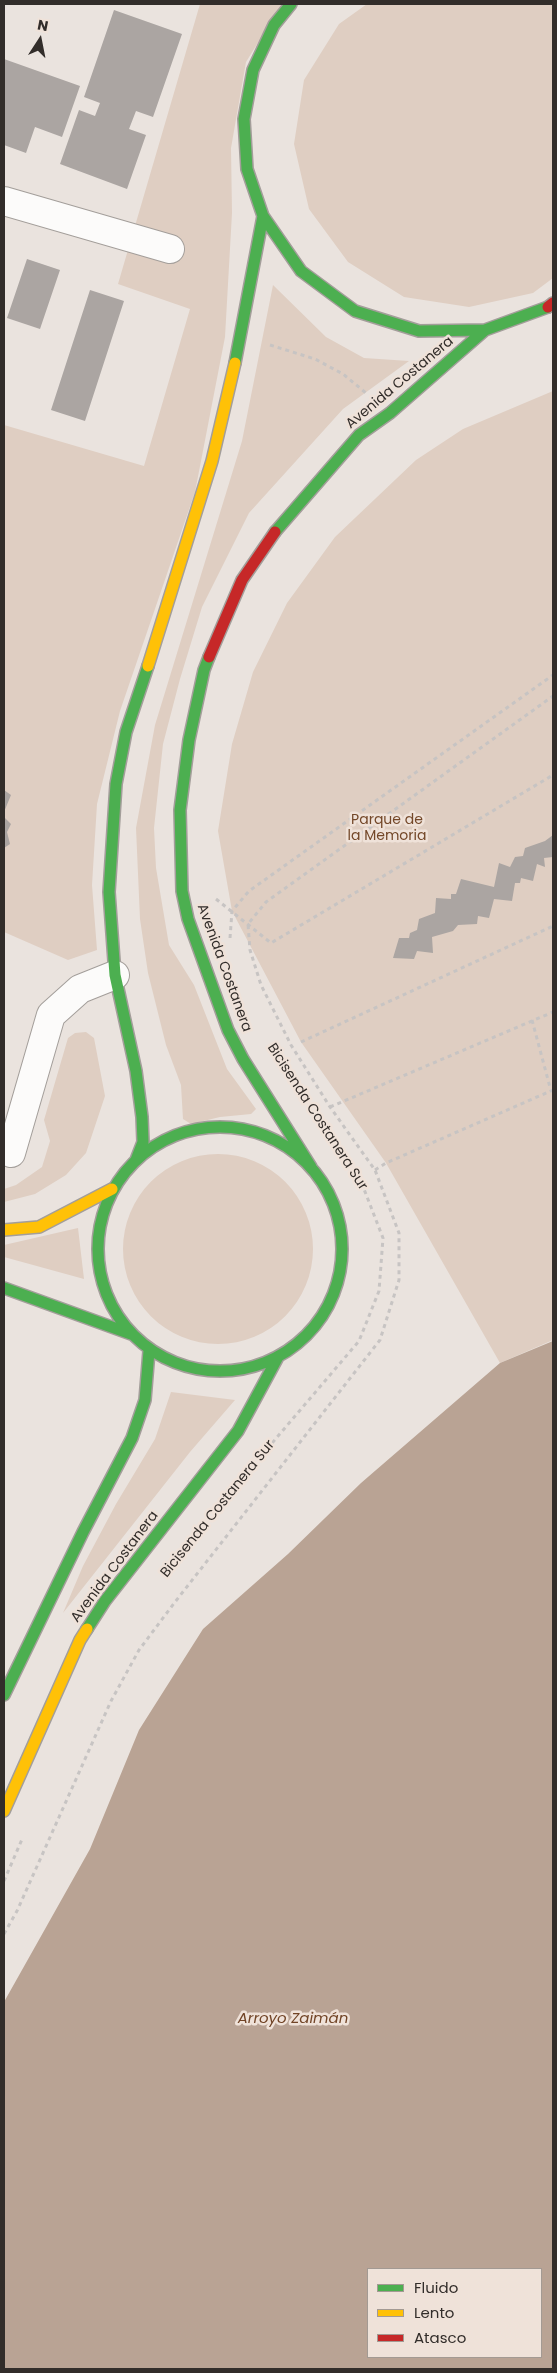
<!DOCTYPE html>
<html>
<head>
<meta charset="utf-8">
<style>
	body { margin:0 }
	#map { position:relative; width:557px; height:2373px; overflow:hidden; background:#eae3de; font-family:Poppins,sans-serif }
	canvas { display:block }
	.frame { position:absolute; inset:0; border:5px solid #322d2a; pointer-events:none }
	.legend { position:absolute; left:367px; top:2268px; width:175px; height:90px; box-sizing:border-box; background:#efe2d9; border:1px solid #a39a93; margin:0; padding:6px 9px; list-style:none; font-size:15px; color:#322d2a }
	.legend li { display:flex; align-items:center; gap:10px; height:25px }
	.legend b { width:25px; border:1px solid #a39a93 }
	.north { position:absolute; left:15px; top:15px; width:50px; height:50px; -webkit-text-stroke:4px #efe2d9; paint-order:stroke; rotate:11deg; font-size:14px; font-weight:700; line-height:20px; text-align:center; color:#322d2a }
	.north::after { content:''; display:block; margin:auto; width:18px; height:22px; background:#322d2a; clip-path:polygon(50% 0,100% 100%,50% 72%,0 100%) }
</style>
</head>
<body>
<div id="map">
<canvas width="557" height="2373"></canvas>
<div class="frame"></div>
<ul class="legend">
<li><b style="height:6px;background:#4caf50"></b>Fluido</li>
<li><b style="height:6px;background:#ffc107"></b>Lento</li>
<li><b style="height:6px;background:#c62828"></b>Atasco</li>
</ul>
<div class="north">N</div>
</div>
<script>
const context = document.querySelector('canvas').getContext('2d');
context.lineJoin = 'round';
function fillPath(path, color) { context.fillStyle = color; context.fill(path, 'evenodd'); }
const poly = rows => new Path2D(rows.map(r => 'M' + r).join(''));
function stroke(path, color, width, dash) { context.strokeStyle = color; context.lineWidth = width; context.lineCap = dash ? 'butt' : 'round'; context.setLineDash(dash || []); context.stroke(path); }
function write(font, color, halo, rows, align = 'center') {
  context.font = font + ' Poppins,sans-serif'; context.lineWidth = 5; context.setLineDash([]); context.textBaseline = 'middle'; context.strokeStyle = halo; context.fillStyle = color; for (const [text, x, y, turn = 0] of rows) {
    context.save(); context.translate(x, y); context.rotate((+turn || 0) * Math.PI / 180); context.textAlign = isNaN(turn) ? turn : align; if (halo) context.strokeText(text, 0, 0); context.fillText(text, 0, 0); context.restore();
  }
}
fillPath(poly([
	[200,4,282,4,246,62,231,148,232,213,225,337,195,492,120,711,97,804,92,885,97,950,68,960,4,932,4,425,144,466,190,309,118,284],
	[367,4,553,4,553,278,533,293,469,307,404,297,348,262,309,209,294,144,304,80,339,24],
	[273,285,326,337,364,358,409,361,343,409,249,513,202,607,180,679,163,744,154,828,156,868,169,945,194,985,227,1069,256,1109,251,1114,220,1117,191,1124,183,1119,181,1085,166,1045,148,973,140,919,136,828,155,725,242,441],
	[553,391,553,1340,500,1363,386,1163,301,1042,232,911,218,831,232,744,253,672,287,603,335,537,416,460,463,429],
	[86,1032,94,1038,105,1096,86,1153,66,1175,35,1194,4,1202,4,1189,16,1185,42,1167,50,1141,44,1120,68,1038,75,1033],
	'123 1249a95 95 0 1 1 190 0a95 95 0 1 1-190 0Z',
	[78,1228,84,1279,4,1257,4,1245],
	[171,1392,235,1400,190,1452,63,1613,83,1566,116,1504,155,1439]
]), '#dfcec2');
fillPath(poly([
	[553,1341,553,2369,4,2369,4,2002,90,1849,139,1730,203,1629,288,1554,361,1483,500,1363],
	[368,2269,541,2269,541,2357,368,2357]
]), '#b9a394');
fillPath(poly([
	[114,10,182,34,153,117,136,111,129,129,146,135,127,189,60,164,79,110,95,116,100,103,84,97],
	[4,59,80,86,62,137,35,127,26,153,4,145],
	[27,259,60,270,40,329,7,318],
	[90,290,124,301,85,421,51,410],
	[4,790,11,795,4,812],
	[4,817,11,824,7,832,10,844,4,848],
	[553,835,553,857,544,858,545,867,537,864,533,881,521,878,520,883,515,883,512,901,494,899,489,918,478,916,477,924,458,925,453,931,432,937,433,953,417,951,414,959,393,958,399,938,409,938,410,933,417,930,419,919,435,913,436,898,451,899,451,894,456,894,461,879,494,887,499,863,510,867,515,857,523,856,525,848,545,841]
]), '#aba5a2');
const street = poly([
	[4,201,170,249],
	[11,1153,51,1015,80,989,115,975]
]);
const fast = poly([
	[291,4,274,25,253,70,244,119,247,169,263,216,301,271,355,311,419,331,485,330],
	[485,330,548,307],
	[235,363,263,216],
	[275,532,359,435,390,413,485,330],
	[209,657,204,670,189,740,180,810,182,891,188,919,228,1030,243,1059,311,1167],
	'98 1249a122 122 0 1 1 244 0a122 122 0 1 1-244 0Z',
	[136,1160,143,1142,142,1117,136,1071,115,975,109,892,116,784,126,732,148,666],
	[4,1288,131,1334],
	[87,1629,105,1601,238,1431,278,1357],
	[4,1695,83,1532,132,1438,145,1400,149,1351]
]);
const slow = poly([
	[148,666,212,461,235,363],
	[4,1230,39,1227,112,1189],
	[4,1811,80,1640,87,1629]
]);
const jam = poly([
	[548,307,553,303],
	[209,657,242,580,275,532]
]);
stroke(street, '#a39e9a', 30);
stroke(fast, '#a39e9a', 14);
stroke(slow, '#a39e9a', 14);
stroke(jam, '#a39e9a', 14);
stroke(poly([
	[270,345,315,359,343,374,366,393],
	[216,899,271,943,553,775],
	[230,938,232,911,249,891,553,675],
	[532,1020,551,1091],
	[301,1042,553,926],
	[330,1107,553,1012],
	[375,1170,386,1163,553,1090],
	[267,1449,359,1341,379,1291,383,1238,362,1184,339,1148],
	[4,1881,23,1837],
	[4,1934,17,1911,111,1701,139,1650,175,1602,380,1340,399,1280,399,1233,375,1170,330,1107,291,1045,261,985,250,950,248,924,266,902,553,696]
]), '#c7c4c3', 3, [4, 4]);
stroke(street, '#fcfbfa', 28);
stroke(fast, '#4caf50', 11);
stroke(slow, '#ffc107', 11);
stroke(jam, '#c62828', 11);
write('14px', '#322d2a', '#efe2d9', [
	["Avenida Costanera",400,383,-40],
	["Avenida Costanera",224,968,70],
	["Bicisenda Costanera Sur",317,1117,57],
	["Bicisenda Costanera Sur",218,1509,-51],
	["Avenida Costanera",115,1567,-53]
]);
write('14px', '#734728', '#efe2d9', [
	["Parque de",387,820],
	["la Memoria",387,836]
]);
write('italic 15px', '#714426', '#efe2d9', [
	["Arroyo Zaimán",293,2019]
]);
</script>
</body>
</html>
